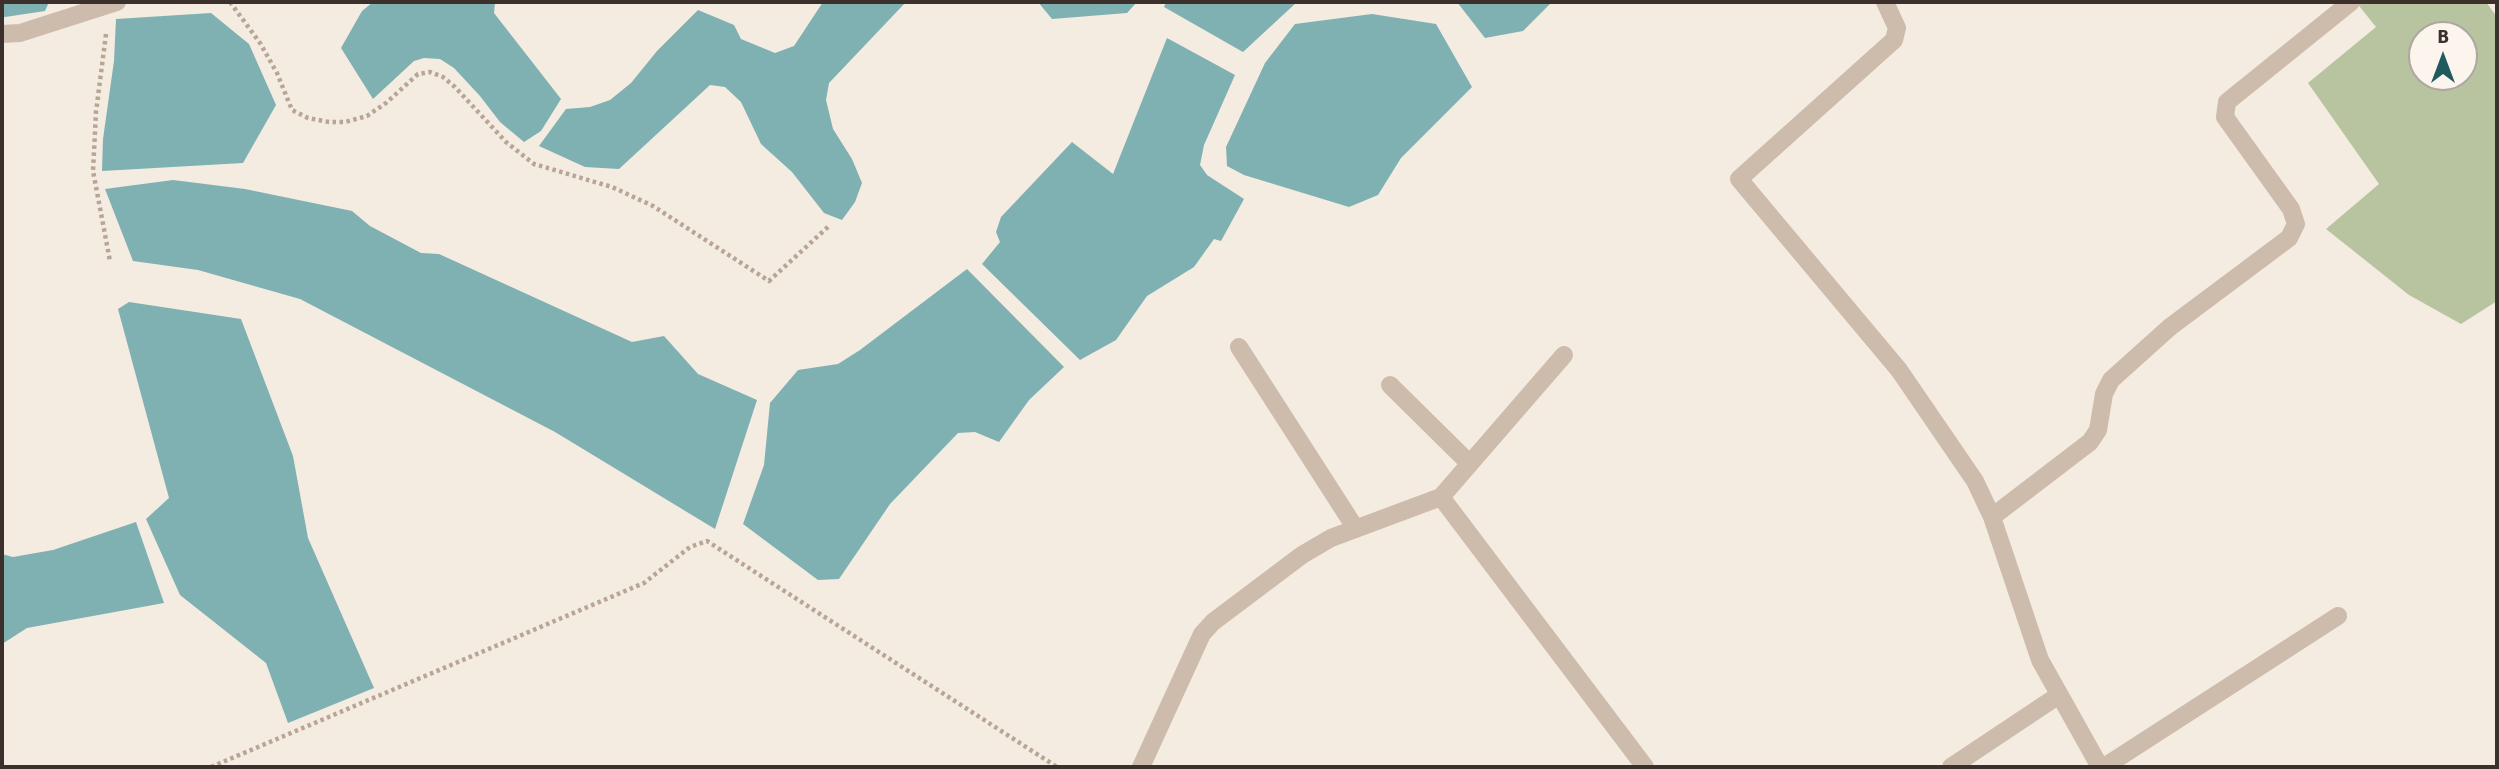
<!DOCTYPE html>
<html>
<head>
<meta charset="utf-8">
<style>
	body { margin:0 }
	#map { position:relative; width:2499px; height:769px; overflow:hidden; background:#f4ebe1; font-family:Signika,sans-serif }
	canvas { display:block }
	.frame { position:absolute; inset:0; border:4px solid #3b302b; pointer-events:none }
	.north { position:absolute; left:2408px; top:21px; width:70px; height:70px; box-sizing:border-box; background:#fbf5ee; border:2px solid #aea6a0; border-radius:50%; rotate:0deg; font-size:19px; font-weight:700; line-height:28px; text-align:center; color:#3b302b }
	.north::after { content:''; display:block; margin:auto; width:24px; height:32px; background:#1f5a5e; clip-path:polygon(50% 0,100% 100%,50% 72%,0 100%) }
</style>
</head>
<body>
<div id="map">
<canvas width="2499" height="769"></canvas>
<div class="frame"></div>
<div class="north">B</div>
</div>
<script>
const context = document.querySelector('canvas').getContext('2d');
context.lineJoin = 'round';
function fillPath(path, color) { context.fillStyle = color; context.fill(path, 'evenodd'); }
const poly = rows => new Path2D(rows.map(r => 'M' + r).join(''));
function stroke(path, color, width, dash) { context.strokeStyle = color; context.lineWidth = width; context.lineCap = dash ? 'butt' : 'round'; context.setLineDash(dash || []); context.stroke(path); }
fillPath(poly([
	[2356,2,2486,2,2497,17,2497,301,2461,324,2409,295,2326,229,2379,184,2308,83,2376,27],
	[2422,35,2464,35,2464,77,2422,77]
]), '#b8c4a0');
fillPath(poly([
	[2,2,49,2,45,11,5,17,2,16],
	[373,2,495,2,494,13,561,99,541,131,524,142,500,122,480,96,454,68,440,59,424,58,414,61,373,99,341,48,362,11],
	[823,2,906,2,829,83,826,100,833,129,852,159,862,183,855,202,842,220,824,213,792,172,761,144,741,102,725,87,710,85,619,169,585,167,539,146,566,109,590,107,610,100,631,83,657,51,698,10,734,25,741,39,775,53,794,46],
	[1038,2,1137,2,1127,13,1052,19],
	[1166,2,1297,2,1243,52,1164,7],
	[1457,2,1552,2,1523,31,1485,38],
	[211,13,249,44,276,105,243,163,102,171,103,139,114,61,116,19],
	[1372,14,1436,24,1472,87,1401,158,1378,195,1349,207,1244,175,1227,166,1226,147,1265,63,1295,24],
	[1167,38,1235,75,1204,145,1200,165,1207,175,1244,199,1221,241,1214,239,1194,267,1147,296,1116,340,1080,360,982,264,1000,242,996,232,1001,217,1072,142,1113,174],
	[173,180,245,189,352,211,370,226,421,253,439,254,632,342,664,336,698,374,757,400,715,529,555,432,300,299,198,270,133,261,105,189],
	[967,269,1064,367,1029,400,999,442,975,432,958,433,890,504,839,579,818,580,743,524,764,465,770,403,798,370,838,364,860,350],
	[129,302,241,319,293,456,308,538,374,688,288,723,266,663,180,595,146,519,169,498,118,309],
	[136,522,164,603,27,628,2,644,2,554,13,557,53,550]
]), '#7fb0b2');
stroke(poly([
	[230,2,260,43,277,73,292,110,308,118,329,122,345,122,367,116,386,103,418,74,430,72,443,77,455,87,506,142,534,164,612,187,653,206,769,281,830,225],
	[106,34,96,112,93,171,110,261],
	[211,767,644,583,690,547,707,541,1057,767]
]), '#b9a596', 4.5, [3.5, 3.5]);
stroke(poly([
	[1885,2,1897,28,1894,40,1739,179,1899,370,1975,481,1992,517,2040,660,2100,767],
	[2,34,20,33,117,2],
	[1239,347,1356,529],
	[1390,385,1470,464],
	[1441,497,1564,355],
	[1992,517,2090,442,2098,430,2104,394,2111,380,2170,327,2289,238,2296,224,2291,209,2225,117,2227,102,2351,2],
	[1141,767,1202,634,1213,622,1302,555,1331,538,1441,497,1645,767],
	[1951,767,2059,695],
	[2104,767,2338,616]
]), '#cdbbac', 18);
</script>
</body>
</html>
